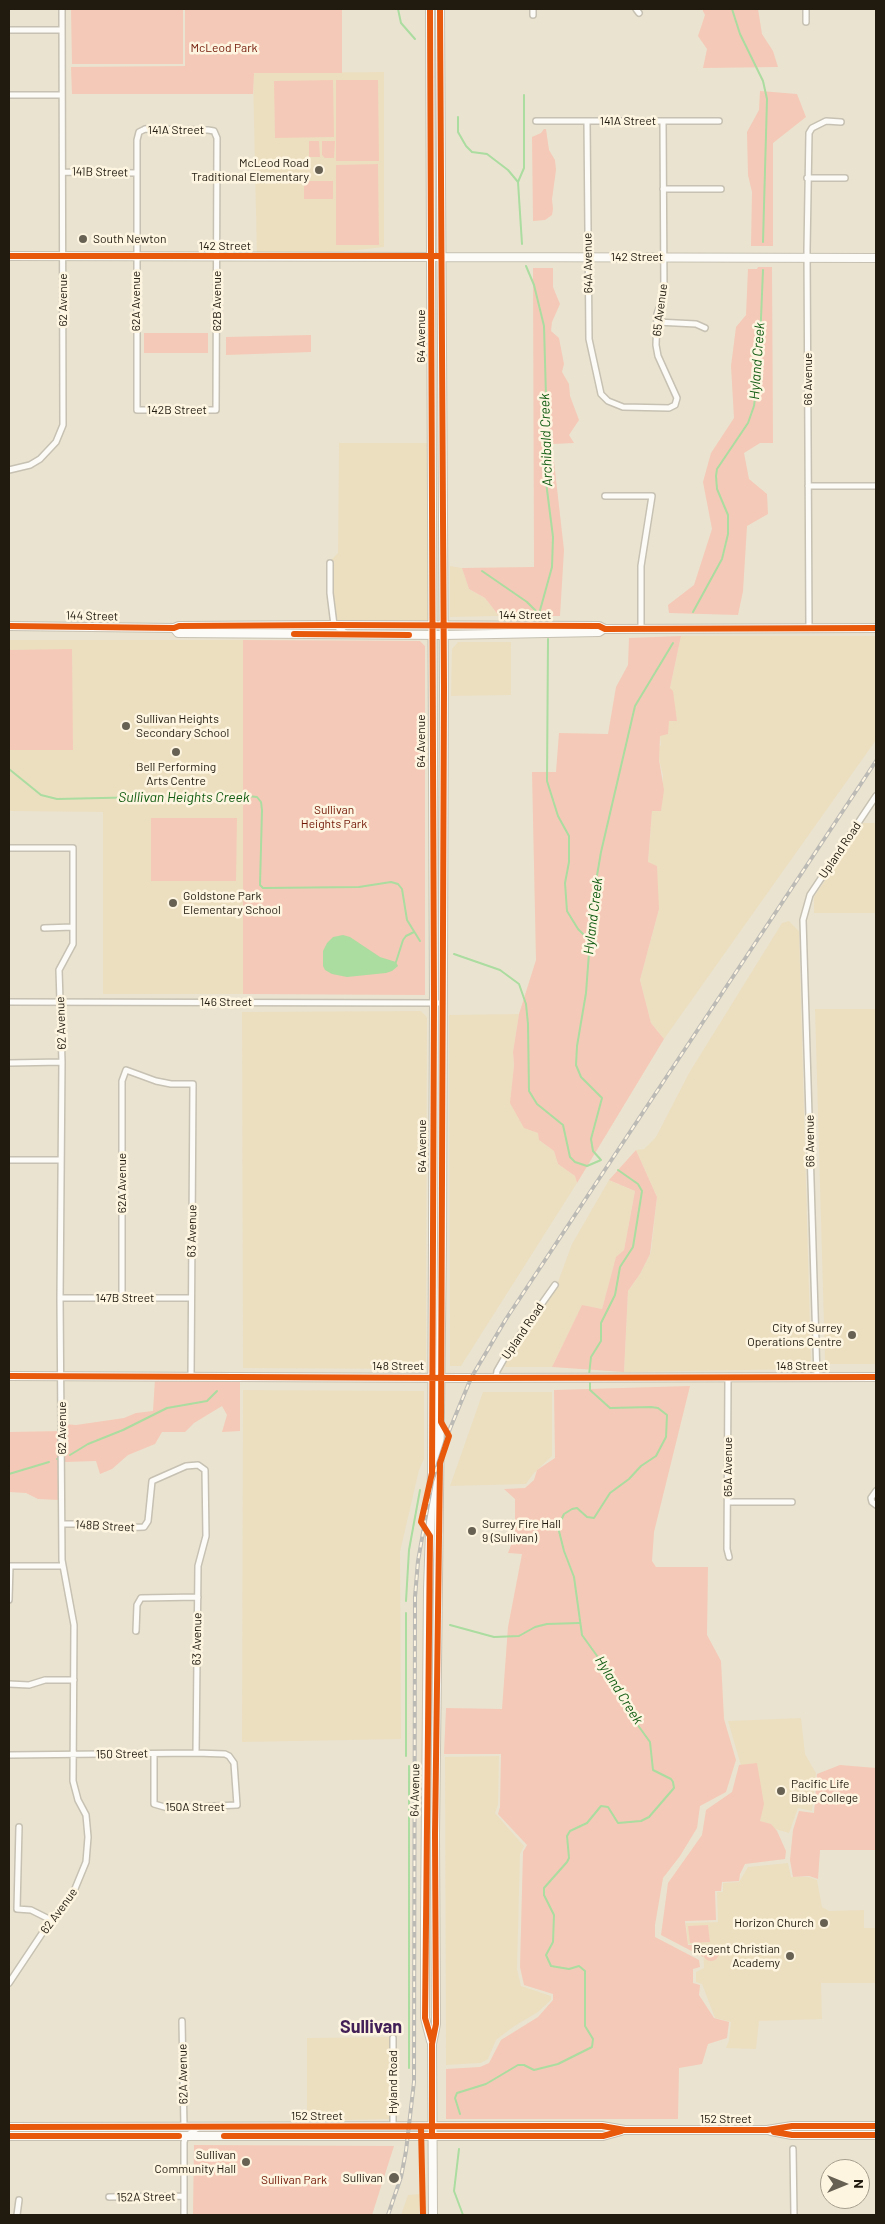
<!DOCTYPE html>
<html>
<head>
<meta charset="utf-8">
<style>
	body { margin:0 }
	#map { position:relative; width:885px; height:2224px; overflow:hidden; background:#eae3d0; font-family:Barlow,sans-serif }
	canvas { display:block }
	.frame { position:absolute; inset:0; border:10px solid #211b0f; pointer-events:none }
	.north { position:absolute; left:820px; top:2159px; width:50px; height:50px; box-sizing:border-box; background:#fef5e1; border:1px solid #a69e8d; border-radius:50%; rotate:90deg; font-size:14px; font-weight:700; line-height:20px; text-align:center; color:#211b0f }
	.north::after { content:''; display:block; margin:auto; width:18px; height:22px; background:#676153; clip-path:polygon(50% 0,100% 100%,50% 72%,0 100%) }
</style>
</head>
<body>
<div id="map">
<canvas width="885" height="2224"></canvas>
<div class="frame"></div>
<div class="north">N</div>
</div>
<script>
const context = document.querySelector('canvas').getContext('2d');
context.lineJoin = 'round';
function fillPath(path, color) { context.fillStyle = color; context.fill(path, 'evenodd'); }
const poly = rows => new Path2D(rows.map(r => 'M' + r).join(''));
function stroke(path, color, width, dash) { context.strokeStyle = color; context.lineWidth = width; context.lineCap = dash ? 'butt' : 'round'; context.setLineDash(dash || []); context.stroke(path); }
function write(font, color, halo, rows, align = 'center') {
  context.font = font + ' Barlow,sans-serif'; context.lineWidth = 5; context.setLineDash([]); context.textBaseline = 'middle'; context.strokeStyle = halo; context.fillStyle = color; for (const [text, x, y, turn = 0] of rows) {
    context.save(); context.translate(x, y); context.rotate((+turn || 0) * Math.PI / 180); context.textAlign = isNaN(turn) ? turn : align; if (halo) context.strokeText(text, 0, 0); context.fillText(text, 0, 0); context.restore();
  }
}
fillPath(poly([
	[384,72,384,247,257,261,253,73],
	[339,443,428,443,430,624,332,623,331,560,338,553],
	[450,566,462,568,469,589,485,598,499,616,450,617],
	[681,636,876,636,876,740,664,1039,651,1023,640,980,659,909,648,863,652,810,661,811,663,775,659,760,658,747,661,745,660,736,669,721,677,721,670,688],
	[9,640,243,640,243,994,103,994,103,812,9,811],
	[458,642,511,642,511,695,451,696,452,649],
	[863,823,876,823,876,913,814,913,814,897],
	[789,921,799,931,811,1364,808,1369,624,1372,628,1291,640,1274,651,1252,657,1197,636,1150,644,1149,656,1137,689,1073,782,923],
	[815,1009,876,1009,876,1364,829,1364,829,1361,825,1361],
	[421,1011,427,1017,426,1362,420,1369,243,1368,242,1012],
	[519,1014,513,1052,514,1065,511,1096,539,1133,539,1140,554,1151,558,1164,575,1176,577,1183,461,1366,450,1366,449,1015],
	[609,1180,635,1191,624,1250,616,1258,602,1309,582,1306,552,1367,505,1367,506,1363,555,1290,572,1244],
	[243,1390,424,1391,424,1459,419,1470,400,1552,401,1739,242,1742],
	[483,1392,552,1392,552,1456,534,1473,526,1484,450,1486],
	[801,1718,805,1754,816,1773,812,1811,798,1808,789,1833,758,1824,728,1721],
	[499,1756,498,1805,495,1813,524,1846,520,1854,517,1969,521,1986,551,1996,551,2000,538,2012,513,2027,496,2040,488,2059,481,2063,446,2065,445,1757],
	[788,1863,791,1877,809,1877,817,1880,822,1907,829,1911,864,1910,864,1928,876,1928,876,1983,821,1983,822,2019,759,2021,756,2049,726,2048,729,2040,731,2022,715,2018,702,1984,696,1982,696,1972,704,1968,703,1945,688,1944,686,1923,718,1922,717,1892,723,1892,723,1883,739,1882,748,1867],
	[391,2037,391,2119,307,2121,307,2038],
	[420,2194,419,2215,401,2215,408,2195]
]), '#ecdfc0');
fillPath(poly([
	[71,9,183,9,183,64,72,64],
	[185,9,342,9,342,73,254,73,253,94,72,94,71,67,185,66],
	[702,9,758,9,762,34,773,51,778,67,703,68,707,49,698,36,705,15],
	[333,80,334,137,275,138,274,81],
	[336,80,378,80,379,161,336,161],
	[760,91,797,94,806,117,773,143,773,246,751,246,752,192,748,175,747,132,759,110],
	[544,129,546,129,549,150,555,160,556,170,552,199,553,209,552,215,545,220,533,221,532,137,541,133],
	[309,141,319,141,320,157,309,157],
	[322,141,335,141,334,158,325,158,322,155],
	[378,164,379,245,336,245,336,165],
	[304,181,333,181,333,199,304,199],
	[758,267,772,267,773,443,760,443,744,453,749,479,767,494,768,514,747,526,743,591,738,615,669,613,668,605,694,585,712,529,703,482,711,453,734,418,731,366,736,327,746,315,748,269,757,269],
	[533,268,553,268,553,287,560,304,552,322,551,331,559,338,564,364,562,372,569,384,570,396,579,420,569,435,574,443,552,444,564,550,560,616,499,616,485,598,469,589,462,568,534,567],
	[144,333,208,333,208,353,144,353],
	[311,335,311,352,226,355,226,337],
	[681,636,670,688,673,691,677,721,669,721,668,734,660,736,659,760,664,790,661,811,652,811,648,862,657,866,659,909,640,980,651,1023,664,1039,577,1183,575,1176,558,1164,554,1151,539,1140,538,1133,524,1128,510,1103,514,1065,513,1052,519,1014,536,960,532,772,556,772,559,733,608,734,616,687,628,665,629,638],
	[243,640,420,641,425,646,425,995,243,994],
	[72,649,73,750,10,750,9,650],
	[151,818,237,818,236,881,151,881],
	[636,1150,657,1197,650,1254,640,1274,628,1291,624,1372,552,1367,582,1305,602,1309,616,1257,624,1250,635,1191,609,1180],
	[155,1379,240,1379,240,1431,222,1432,227,1415,222,1406,194,1423,185,1432,162,1432,155,1444,128,1455,112,1469,100,1474,96,1461,64,1462,60,1500,38,1499,26,1493,9,1492,9,1432,64,1431,64,1424,76,1425,124,1418,136,1413,153,1411],
	[690,1386,654,1532,652,1561,656,1567,708,1567,707,1635,721,1661,724,1719,736,1760,726,1792,700,1806,697,1828,680,1856,663,1878,655,1925,655,1937,699,1960,700,1967,693,1969,693,1983,700,1985,699,1995,714,2018,729,2022,727,2038,708,2044,702,2064,679,2068,678,2119,446,2119,446,2069,480,2067,489,2063,501,2040,538,2017,553,2000,553,1994,524,1985,520,1967,523,1852,527,1845,498,1814,500,1807,501,1754,444,1754,446,1708,502,1709,508,1627,522,1554,508,1553,515,1535,515,1499,504,1489,525,1488,534,1480,537,1470,555,1458,554,1390],
	[757,1763,764,1804,760,1821,771,1824,777,1831,786,1851,785,1859,745,1864,740,1874,739,1881,722,1882,721,1891,715,1891,716,1920,685,1921,688,1945,703,1945,703,1957,661,1935,668,1883,702,1835,706,1810,732,1792,739,1765],
	[840,1765,876,1768,876,1850,820,1850,818,1879,809,1876,793,1877,790,1860,793,1830,799,1811,814,1813,817,1774],
	[708,1925,710,1942,690,1943,688,1926],
	'703 1953a8 8 0 1 1 16 0a8 8 0 1 1-16 0Z',
	[194,2145,394,2146,372,2215,193,2215]
]), '#f5c9b7');
fillPath(poly([
	[343,935,350,937,380,957,396,962,398,966,392,971,386,973,347,977,332,974,325,970,323,966,323,951,327,943,333,937]
]), '#abdca0');
stroke(poly([
	[398,9,401,23,415,39],
	[732,9,740,34,763,81,767,99,763,242],
	[458,117,458,132,466,146,472,152,487,154,508,170,518,182,522,244],
	[518,182,524,168,524,95],
	[526,266,534,285,544,326,547,432,545,474,553,537,552,567,539,614],
	[482,571,527,602,539,614],
	[693,612,722,559,728,534,728,515,717,489,716,476,717,469,748,423,754,406,759,366,763,270],
	[548,639,547,781,558,816,569,836,569,862,565,883,567,911,578,929,588,939],
	[9,769,41,795,57,799,237,795,257,797,261,802,262,810,260,885,263,888,359,887,391,882,398,884,402,889,407,920,420,941],
	[454,954,500,970,519,984,526,1004,528,1024,529,1091,537,1104,563,1125,570,1157,575,1162,587,1166,601,1160,593,1151,591,1139,602,1098,581,1077,576,1065,577,1046,586,993,593,899,601,852,635,706,673,643],
	[396,962,403,940,406,936,414,932],
	[589,1375,591,1357,601,1341,601,1323,615,1295,620,1267,633,1247,642,1191,638,1184,618,1170],
	[70,1455,88,1444,123,1430,167,1408,207,1401,217,1391],
	[57,1459,58,1459],
	[9,1474,49,1462],
	[406,1601,409,1550,420,1490],
	[406,1613,406,1756],
	[450,1625,494,1637,519,1636,535,1627,547,1624,579,1623],
	[409,2068,409,1766],
	[460,2114,455,2098,457,2093,486,2084,518,2065,524,2065,534,2070,558,2064,592,2047,593,2039,585,2026,585,1971,579,1966,569,1969,551,1966,546,1955,553,1942,554,1915,544,1895,544,1888,567,1862,569,1858,567,1836,570,1831,587,1823,601,1806,608,1807,618,1823,641,1821,649,1817,674,1788,673,1782,671,1779,653,1770,650,1742,637,1724,618,1685,582,1635,574,1577,564,1551,558,1527,564,1514,572,1509,577,1508,587,1517,594,1518,610,1493,629,1479,641,1466,656,1456,666,1437,667,1415,658,1408,651,1407,610,1408,590,1390,590,1380],
	[459,2149,454,2191,463,2215]
]), '#abdca0', 2);
const street = poly([
	[533,9,533,15],
	[636,9,639,13],
	[806,9,806,22],
	[9,30,62,30],
	[9,95,62,95],
	[536,121,719,121],
	[587,121,589,339,601,394,608,401,623,407,669,408,675,405,677,398,658,356,656,345,657,314,664,294,663,121],
	[145,129,208,130,214,131,217,138,216,410,137,410,137,140,139,132,145,129],
	[63,172,137,173],
	[807,178,845,178],
	[663,189,721,189],
	[657,322,696,324,705,328],
	[9,470,30,465,40,459,56,442,63,425,62,9],
	[808,486,876,486],
	[605,496,652,496,641,566,641,629],
	[330,563,330,593,334,625,346,633],
	[809,628,807,250,809,133,812,128,826,121,841,122],
	[9,848,73,848,73,944,59,970,62,1062,60,1298,62,1560,74,1625,73,1781,78,1800,86,1815,88,1837,86,1862,72,1896,51,1920,9,1983],
	[44,928,73,927],
	[9,1002,443,1003],
	[9,1063,62,1062],
	[9,1160,61,1160],
	[122,1297,122,1081,126,1070,156,1081,171,1084,193,1084,191,1377],
	[60,1298,191,1298],
	[817,1377,803,920,810,895,876,796],
	[496,1378,497,1371,509,1350,555,1285],
	[728,1378,727,1549,729,1557],
	[876,1491,871,1498,872,1502,876,1505],
	[728,1502,792,1502],
	[62,1524,89,1524,118,1528,144,1527,148,1521,152,1481,186,1466,198,1465,205,1470,206,1536,198,1566,196,1753],
	[9,1600,10,1566,62,1566],
	[136,1631,137,1605,141,1598,198,1597],
	[9,1684,29,1685,45,1680,74,1680],
	[9,1755,196,1753,225,1754,229,1756,234,1763,237,1805,168,1808,154,1804,154,1754],
	[19,1827,17,1909,31,1910,51,1920],
	[182,2021,184,2127],
	[393,2126,393,2038],
	[793,2149,794,2215],
	[109,2197,183,2196],
	[17,2215,19,2200],
	[184,2215,184,2142,186,2136,198,2128]
]);
const secondary = poly([
	[430,9,434,1002,432,1473,428,1590,425,1918,425,2018,431,2041],
	[9,256,876,258],
	[9,626,174,628,179,626,334,625,599,626,605,629,876,628],
	[174,628,178,633,443,635,599,632,602,630],
	[9,1376,461,1378,876,1377],
	[9,2127,561,2126,602,2126,625,2130,767,2130,792,2126,876,2126],
	[771,2131,792,2135,876,2135],
	[9,2136,603,2136,621,2131],
	[433,2215,432,2044,436,2024,435,1834,442,1242,444,687,440,9]
]);
stroke(street, '#c6c1b2', 8);
stroke(secondary, '#c6c1b2', 10);
stroke(street, '#fcfbf8', 5);
stroke(secondary, '#fcfbf8', 8);
const rail = poly([
	[388,2215,401,2177,406,2151,414,2082,415,1597,418,1561,432,1482,447,1436,471,1378,506,1319,876,761]
]);
stroke(rail, '#bcbab5', 4);
stroke(rail, '#fef5e1', 2, [5.5]);
stroke(poly([
	[430,9,434,1002,432,1473,421,1522,430,1536,425,2018,432,2041],
	[9,256,441,256],
	[9,626,174,628,179,626,334,625,599,626,605,629,876,628],
	[294,634,409,635],
	[9,1376,461,1378,876,1377],
	[9,2127,561,2126,602,2126,625,2130,767,2130,792,2126,876,2126],
	[421,2128,423,2215],
	[774,2132,792,2135,876,2135],
	[9,2136,179,2136],
	[224,2136,603,2136,621,2131],
	[432,2136,432,2044,436,2024,435,1834,440,1463,449,1436,441,1422,444,687,440,9]
]), '#e8590c', 6);
for (const [x, y, r, color] of [
	[319,170,5,"#676153"],
	[83,239,5,"#676153"],
	[126,726,5,"#676153"],
	[176,752,5,"#676153"],
	[173,903,5,"#676153"],
	[852,1335,5,"#676153"],
	[472,1531,5,"#676153"],
	[781,1791,5,"#676153"],
	[824,1923,5,"#676153"],
	[790,1956,5,"#676153"],
	[246,2162,5,"#676153"],
	[394,2178,6,"#676153"]
]) { const dot = new Path2D(); dot.arc(x, y, r, 0, 2 * Math.PI); context.fillStyle = color; context.fill(dot); stroke(dot, '#fef5e1', 2); }
write('12px', '#6f1503', '#fef5e1', [
	["McLeod Park",224,48],
	["Sullivan",334,810],
	["Heights Park",334,824],
	["Sullivan Park",294,2180]
]);
write('12px', '#211b0f', '#fef5e1', [
	["141A Street",628,121],
	["141A Street",176,130],
	["141B Street",100,172,1],
	["142 Street",225,246],
	["142 Street",637,257],
	["64A Avenue",588,263,-91],
	["62 Avenue",63,300,-90],
	["62A Avenue",136,301,-90],
	["62B Avenue",217,301,-90],
	["65 Avenue",660,310,-83],
	["64 Avenue",421,336,-90],
	["66 Avenue",808,379,-90],
	["142B Street",177,410],
	["144 Street",525,615],
	["144 Street",92,616,1],
	["64 Avenue",421,741,-90],
	["Upland Road",840,850,-56],
	["146 Street",226,1002],
	["62 Avenue",61,1023,-92],
	["66 Avenue",810,1141,-91],
	["64 Avenue",422,1146,-90],
	["62A Avenue",122,1183,-90],
	["63 Avenue",192,1231,-89],
	["147B Street",125,1298],
	["Upland Road",523,1331,-56],
	["148 Street",398,1366],
	["148 Street",802,1366],
	["62 Avenue",62,1428,-90],
	["65A Avenue",728,1467,-90],
	["148B Street",105,1526,3],
	["63 Avenue",197,1639,-89],
	["150 Street",122,1754,-1],
	["64 Avenue",415,1790,-89],
	["150A Street",195,1807],
	["62 Avenue",59,1911,-54],
	["62A Avenue",183,2074,-91],
	["Hyland Road",393,2082,-90],
	["152 Street",317,2116],
	["152 Street",726,2119],
	["152A Street",146,2197,-1]
]);
write('12px', '#211b0f', '#fef5e1', [
	["McLeod Road",309,163],
	["Traditional Elementary",309,177],
	["South Newton",93,239,"left"],
	["Sullivan Heights",136,719,"left"],
	["Secondary School",136,733,"left"],
	["Bell Performing",176,767,"center"],
	["Arts Centre",176,781,"center"],
	["Goldstone Park",183,896,"left"],
	["Elementary School",183,910,"left"],
	["City of Surrey",842,1328],
	["Operations Centre",842,1342],
	["Surrey Fire Hall",482,1524,"left"],
	["9 (Sullivan)",482,1538,"left"],
	["Pacific Life",791,1784,"left"],
	["Bible College",791,1798,"left"],
	["Horizon Church",814,1923],
	["Regent Christian",780,1949],
	["Academy",780,1963],
	["Sullivan",236,2155],
	["Community Hall",236,2169],
	["Sullivan",383,2178]
], 'right');
write('italic 14px', '#125d13', '#fef5e1', [
	["Hyland Creek",757,361,-86],
	["Archibald Creek",546,440,-92],
	["Sullivan Heights Creek",184,797],
	["Hyland Creek",593,916,-83],
	["Hyland Creek",619,1690,58]
]);
write('bold 18px', '#421f57', '#fef5e1', [
	["Sullivan",371,2027]
]);
</script>
</body>
</html>
